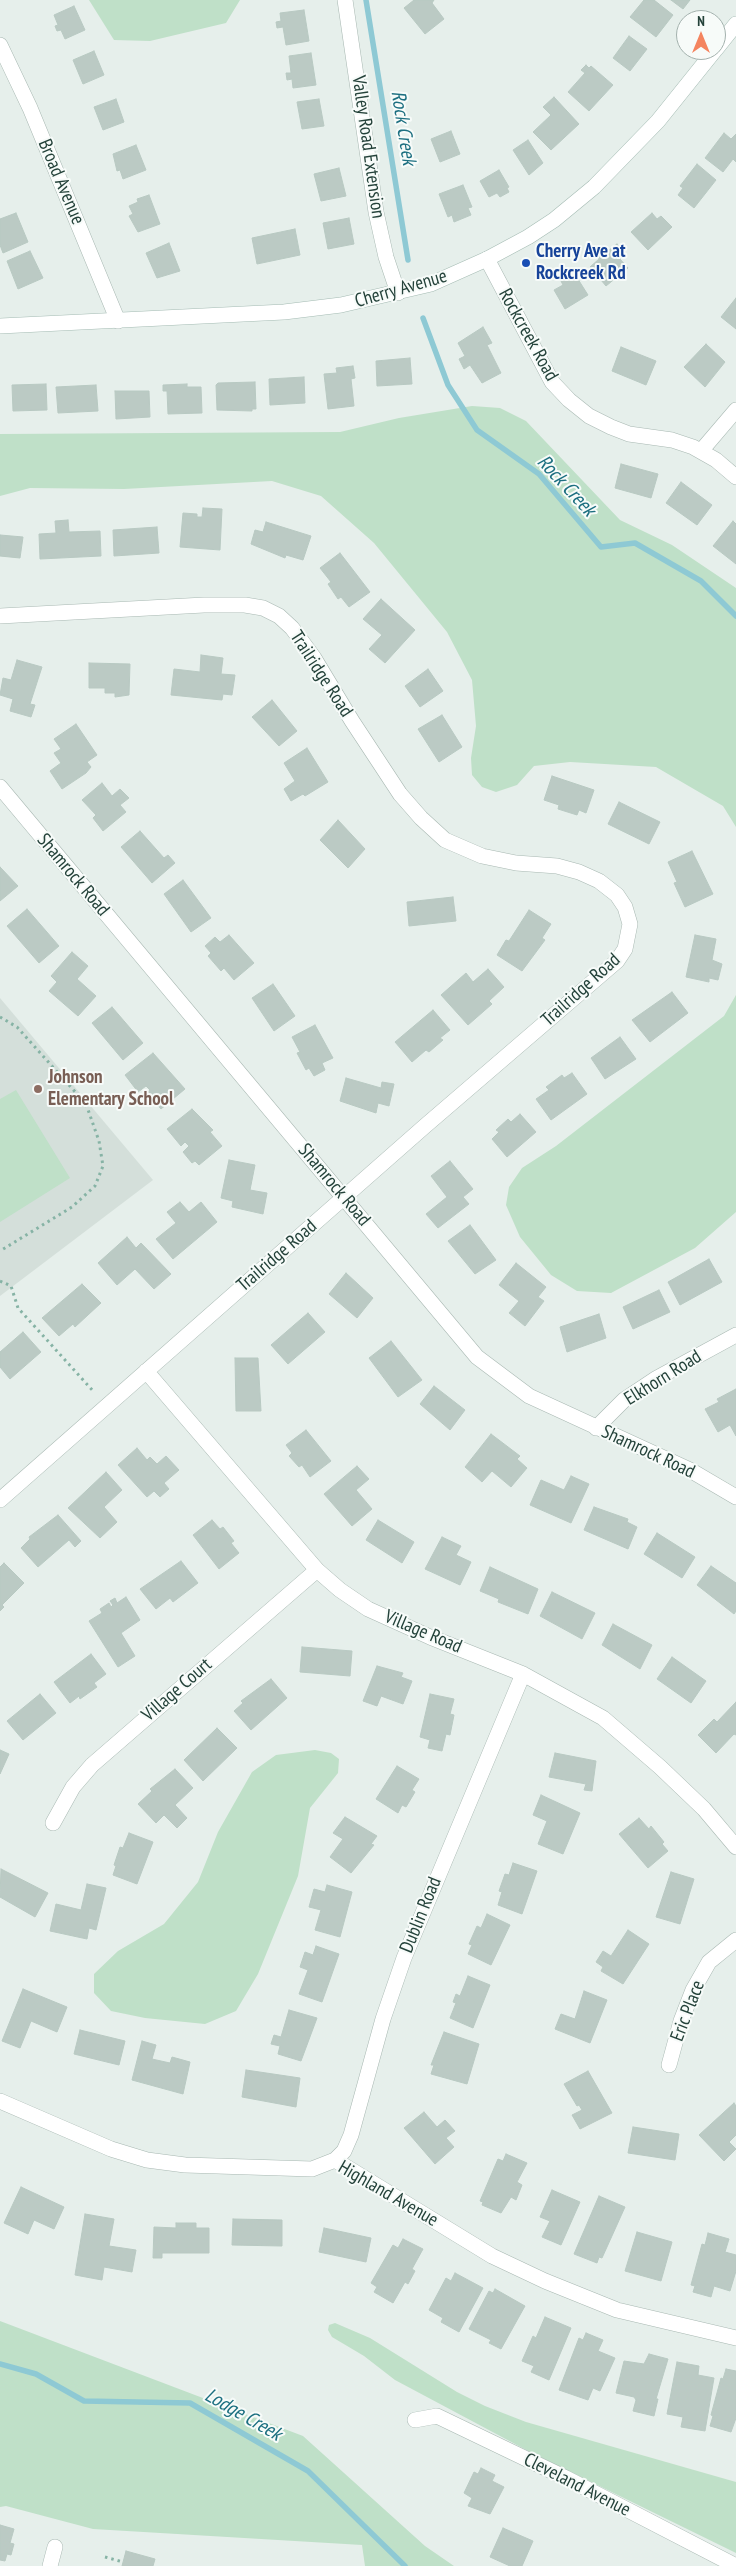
<!DOCTYPE html>
<html>
<head>
<meta charset="utf-8">
<style>
	body { margin:0 }
	#map { position:relative; width:736px; height:2566px; overflow:hidden; background:#e6efeb; font-family:"PT Sans Narrow",sans-serif }
	canvas { display:block }
	.north { position:absolute; left:676px; top:10px; width:50px; height:50px; box-sizing:border-box; background:#f7fbf9; border:1px solid #a3b1ad; border-radius:50%; rotate:0deg; font-size:14px; font-weight:700; line-height:20px; text-align:center; color:#24423a }
	.north::after { content:''; display:block; margin:auto; width:18px; height:22px; background:#f4845f; clip-path:polygon(50% 0,100% 100%,50% 72%,0 100%) }
</style>
</head>
<body>
<div id="map">
<canvas width="736" height="2566"></canvas>
<div class="north">N</div>
</div>
<script>
const context = document.querySelector('canvas').getContext('2d');
context.lineJoin = 'round';
function fillPath(path, color) { context.fillStyle = color; context.fill(path, 'evenodd'); }
const poly = rows => new Path2D(rows.map(r => 'M' + r).join(''));
function stroke(path, color, width, dash) { context.strokeStyle = color; context.lineWidth = width; context.lineCap = dash ? 'butt' : 'round'; context.setLineDash(dash || []); context.stroke(path); }
function write(font, color, halo, rows, align = 'center') {
  context.font = font + ' "PT Sans Narrow",sans-serif'; context.lineWidth = 4; context.setLineDash([]); context.textBaseline = 'middle'; context.strokeStyle = halo; context.fillStyle = color; for (const [text, x, y, turn = 0] of rows) {
    context.save(); context.translate(x, y); context.rotate((+turn || 0) * Math.PI / 180); context.textAlign = isNaN(turn) ? turn : align; if (halo) context.strokeText(text, 0, 0); context.fillText(text, 0, 0); context.restore();
  }
}
fillPath(poly([
	[0,998,153,1180,0,1296]
]), '#d4dfda');
fillPath(poly([
	[89,0,240,0,226,23,150,41,114,40],
	[472,406,500,408,526,421,620,520,672,545,736,588,736,827,723,806,656,767,570,762,534,766,517,785,496,792,482,787,472,775,471,758,476,726,472,680,447,632,374,543,321,496,272,481,124,489,30,488,0,496,0,434,340,432,399,418],
	[736,995,736,1212,695,1248,611,1293,577,1291,551,1275,520,1237,506,1205,509,1187,522,1168,556,1146,724,1016],
	[16,1090,70,1178,0,1222,0,1099],
	[315,1750,331,1753,339,1759,338,1773,310,1808,298,1876,258,1974,236,2011,205,2024,145,2018,111,2011,94,1993,94,1974,118,1951,164,1924,198,1882,218,1832,252,1772,276,1755],
	[0,2321,303,2436,425,2546,454,2566,365,2566,362,2545,93,2529,6,2506,0,2507],
	[335,2323,370,2338,457,2392,485,2406,526,2422,736,2482,736,2553,532,2453,395,2380,364,2356,332,2337,328,2330,329,2325]
]), '#bfe0c8');
stroke(poly([
	[366,0,408,260],
	[423,318,448,385,477,430,539,474,601,547,635,543,701,581,736,616],
	[0,2364,36,2374,84,2401,190,2403,308,2471,405,2566]
]), '#8ec9d4', 5.5);
const building = poly([
	[414,0,434,0,432,3,444,19,425,34,404,8,414,0],
	[644,0,654,0,673,15,656,37,630,17,644,0],
	[671,0,690,0,683,9,671,0],
	[74,6,85,30,65,39,61,30,57,31,55,26,58,25,54,15,74,6],
	[304,10,309,41,286,45,283,27,277,28,276,22,281,21,280,13,304,10],
	[629,36,647,49,630,71,613,58,629,36],
	[94,51,104,75,83,84,73,60,94,51],
	[311,53,316,85,293,88,292,79,287,80,286,73,291,73,289,56,311,53],
	[586,65,589,68,591,66,613,85,589,111,568,92,585,73,581,70,586,65],
	[554,97,579,124,551,150,533,132,551,115,543,107,554,97],
	[116,99,124,122,103,130,94,107,116,99],
	[319,99,324,126,302,129,297,102,319,99],
	[451,131,460,154,440,162,431,139,451,131],
	[724,133,731,139,736,134,736,162,733,159,723,172,705,158,724,133],
	[528,140,543,163,529,175,513,150,528,140],
	[136,145,146,170,123,179,120,170,117,171,113,154,136,145],
	[697,164,716,180,694,208,678,195,683,188,680,186,697,164],
	[339,168,346,196,321,201,314,174,339,168],
	[499,170,509,187,507,188,509,192,500,197,497,193,489,197,480,181,499,170],
	[463,185,472,207,468,208,471,215,454,222,452,215,448,217,439,194,463,185],
	[149,195,160,224,138,232,129,216,133,214,129,206,138,202,137,199,149,195],
	[16,213,28,242,3,253,0,245,0,219,16,213],
	[652,213,657,219,661,216,672,227,648,250,631,232,652,213],
	[349,218,354,244,328,249,323,223,349,218],
	[295,229,300,255,257,264,252,238,295,229],
	[169,243,180,271,157,278,146,253,169,243],
	[617,244,625,254,620,259,628,268,606,286,590,267,599,259,597,257,603,253,604,254,617,244],
	[30,251,43,278,18,289,7,261,30,251],
	[576,276,588,295,565,309,554,290,563,285,561,281,565,279,567,281,576,276],
	[736,298,736,329,721,317,736,298],
	[483,327,492,343,487,345,501,373,482,383,470,365,464,369,459,359,465,356,458,343,483,327],
	[706,344,725,362,705,387,684,367,706,344],
	[621,347,656,361,646,385,612,371,621,347],
	[410,358,412,384,377,386,376,361,410,358],
	[353,366,355,378,351,379,354,406,328,409,324,374,337,373,336,368,353,366],
	[304,377,305,403,270,405,269,379,304,377],
	[255,382,256,409,252,409,252,411,217,410,216,385,218,383,255,382],
	[46,384,47,410,13,411,12,385,46,384],
	[187,384,187,387,201,387,202,413,168,414,167,391,163,391,163,385,187,384],
	[96,385,98,411,58,413,56,387,96,385],
	[115,391,149,391,150,417,116,419,115,391],
	[621,464,658,474,651,498,615,488,621,464],
	[681,482,712,505,697,525,666,503,681,482],
	[203,508,222,509,220,550,180,547,183,513,197,514,197,517,202,517,203,508],
	[68,520,69,532,100,531,101,556,40,559,39,534,56,533,55,521,68,520],
	[733,521,736,524,736,564,713,546,733,521],
	[266,522,311,536,303,560,286,555,285,558,251,544,255,530,263,532,266,522],
	[157,527,159,553,114,556,113,530,157,527],
	[0,535,23,537,20,558,0,556,0,535],
	[340,553,370,592,349,607,341,597,338,599,328,584,331,582,320,568,340,553],
	[381,599,415,630,385,663,369,649,382,635,363,619,381,599],
	[201,655,223,658,221,674,235,675,232,695,223,694,222,700,171,695,174,669,200,672,201,655],
	[17,660,42,667,30,704,35,705,31,717,10,711,13,699,0,695,3,678,11,680,17,660],
	[89,663,130,664,129,695,115,697,115,693,105,693,105,688,89,688,89,663],
	[428,669,443,691,420,707,405,686,428,669],
	[272,700,297,731,279,746,252,717,272,700],
	[442,715,462,747,439,762,418,729,442,715],
	[76,724,97,755,87,762,91,767,86,773,62,789,50,771,61,763,54,753,61,749,54,739,76,724],
	[307,748,328,782,305,796,303,794,291,801,284,789,295,781,284,763,307,748],
	[552,776,594,790,586,813,579,810,577,815,558,809,559,805,544,800,552,776],
	[102,783,112,796,120,789,129,798,120,805,126,812,103,831,93,818,96,815,82,800,102,783],
	[619,802,660,822,649,844,608,824,619,802],
	[338,820,365,849,348,868,320,840,338,820],
	[140,831,164,858,168,855,175,863,152,883,121,847,140,831],
	[692,851,713,894,685,907,674,883,677,882,668,862,692,851],
	[0,867,18,886,0,901,0,867],
	[183,880,211,918,191,932,164,894,183,880],
	[453,897,456,921,409,926,407,902,453,897],
	[27,909,59,946,39,963,7,926,27,909],
	[529,910,551,924,542,938,545,940,522,971,497,955,506,940,509,941,529,910],
	[229,935,254,963,234,980,224,968,221,971,208,956,211,953,205,946,215,937,220,942,229,935],
	[695,935,716,939,712,960,722,964,718,980,709,978,709,982,686,977,695,935],
	[72,952,88,966,77,979,96,996,78,1016,49,991,57,982,51,976,72,952],
	[488,969,504,987,489,1001,492,1004,468,1025,441,995,466,973,473,982,488,969],
	[273,984,295,1016,274,1031,252,998,273,984],
	[672,992,688,1013,650,1042,632,1020,672,992],
	[112,1007,143,1043,123,1060,92,1023,112,1007],
	[433,1010,450,1030,440,1038,443,1040,429,1052,426,1050,412,1062,395,1042,433,1010],
	[315,1025,333,1058,322,1063,325,1070,314,1076,309,1068,306,1070,297,1053,300,1052,292,1037,315,1025],
	[620,1037,636,1059,605,1079,591,1058,620,1037],
	[153,1053,185,1089,161,1109,155,1102,150,1106,142,1097,150,1090,146,1086,138,1092,125,1075,153,1053],
	[572,1073,587,1094,551,1120,536,1099,549,1090,546,1087,562,1075,564,1078,572,1073],
	[346,1078,381,1088,382,1082,394,1084,389,1106,378,1103,376,1113,340,1101,346,1078],
	[192,1109,213,1130,210,1132,222,1146,199,1165,195,1161,192,1163,183,1152,189,1146,185,1142,181,1146,167,1129,192,1109],
	[520,1114,536,1132,507,1157,492,1139,499,1132,496,1130,508,1119,511,1122,520,1114],
	[229,1160,255,1165,250,1190,267,1193,263,1214,232,1207,233,1201,221,1198,229,1160],
	[450,1161,473,1189,463,1197,469,1204,438,1228,426,1214,447,1197,431,1176,450,1161],
	[180,1202,189,1212,201,1202,217,1222,173,1259,156,1239,176,1223,167,1212,180,1202],
	[470,1225,496,1260,475,1274,448,1241,470,1225],
	[127,1237,136,1248,141,1243,171,1274,154,1289,135,1269,117,1285,98,1263,127,1237],
	[709,1259,722,1282,680,1305,668,1282,709,1259],
	[516,1263,546,1287,538,1297,544,1301,525,1326,509,1313,519,1301,499,1285,516,1263],
	[346,1273,373,1298,357,1318,329,1294,346,1273],
	[82,1284,101,1303,75,1327,73,1324,59,1336,42,1318,82,1284],
	[659,1290,670,1312,633,1329,623,1307,659,1290],
	[308,1313,325,1332,288,1364,271,1345,308,1313],
	[599,1314,606,1338,567,1352,560,1327,599,1314],
	[23,1332,41,1352,10,1379,0,1367,0,1352,23,1332],
	[391,1341,422,1380,398,1397,369,1358,391,1341],
	[235,1358,258,1358,261,1411,236,1411,235,1358],
	[434,1386,465,1410,450,1430,420,1404,434,1386],
	[736,1389,736,1436,730,1425,718,1432,705,1409,719,1402,717,1399,736,1389],
	[306,1430,331,1461,310,1477,302,1465,299,1467,289,1456,292,1453,286,1445,306,1430],
	[491,1434,520,1456,517,1459,527,1468,511,1487,492,1471,482,1482,465,1467,491,1434],
	[137,1448,147,1460,150,1457,157,1464,166,1456,179,1470,164,1483,169,1489,160,1497,154,1491,147,1497,118,1465,137,1448],
	[357,1466,369,1479,356,1490,372,1509,352,1526,324,1494,357,1466],
	[106,1472,122,1490,104,1507,117,1522,100,1538,68,1508,106,1472],
	[571,1476,589,1484,571,1523,530,1505,541,1480,564,1490,571,1476],
	[594,1507,628,1519,627,1522,637,1527,628,1549,584,1530,594,1507],
	[58,1515,81,1541,75,1547,69,1540,38,1567,21,1548,30,1539,29,1537,58,1515],
	[212,1520,220,1529,223,1527,234,1541,231,1543,239,1553,219,1569,193,1535,212,1520],
	[378,1520,414,1542,402,1563,366,1540,378,1520],
	[657,1533,695,1557,682,1578,644,1554,657,1533],
	[442,1537,461,1546,456,1555,471,1562,460,1585,425,1569,442,1537],
	[181,1561,198,1583,173,1602,170,1598,156,1609,140,1589,181,1561],
	[4,1563,24,1583,2,1605,4,1607,0,1611,0,1567,4,1563],
	[711,1566,736,1583,736,1611,734,1614,697,1585,711,1566],
	[490,1567,538,1589,528,1614,498,1602,499,1599,480,1591,490,1567],
	[552,1592,595,1613,582,1639,540,1616,552,1592],
	[126,1597,140,1620,121,1633,135,1656,118,1667,89,1621,102,1613,100,1609,109,1603,111,1607,113,1605,110,1601,115,1598,117,1603,126,1597],
	[613,1624,652,1645,640,1669,602,1645,613,1624],
	[302,1647,352,1651,350,1676,300,1672,302,1647],
	[91,1654,106,1674,94,1683,97,1687,80,1699,79,1696,70,1703,54,1682,91,1654],
	[672,1657,706,1681,691,1703,657,1679,672,1657],
	[377,1666,403,1673,401,1677,412,1681,403,1704,381,1696,377,1706,363,1701,377,1666],
	[271,1679,287,1698,251,1730,234,1711,243,1703,241,1701,271,1679],
	[40,1694,56,1713,23,1740,7,1721,40,1694],
	[430,1694,454,1699,450,1714,454,1715,450,1735,446,1734,442,1751,428,1748,430,1740,420,1737,430,1694],
	[736,1702,736,1735,734,1734,716,1753,698,1735,714,1719,717,1722,736,1702],
	[217,1728,237,1748,203,1781,184,1760,217,1728],
	[0,1750,9,1754,0,1774,0,1750],
	[555,1753,596,1761,592,1791,584,1790,586,1784,549,1777,555,1753],
	[397,1766,419,1779,412,1790,415,1792,406,1807,402,1805,398,1813,376,1799,397,1766],
	[175,1769,193,1788,175,1805,187,1818,177,1828,164,1815,156,1823,138,1804,152,1791,150,1789,175,1769],
	[541,1795,580,1813,563,1854,538,1844,547,1821,533,1815,541,1795],
	[345,1817,377,1836,371,1844,374,1845,351,1873,330,1857,343,1839,333,1833,345,1817],
	[639,1818,649,1829,651,1826,664,1842,662,1844,668,1851,648,1868,619,1834,639,1818],
	[129,1833,153,1842,137,1884,113,1875,116,1866,114,1865,120,1847,123,1848,129,1833],
	[513,1863,537,1871,522,1914,498,1905,502,1892,499,1891,505,1874,509,1875,513,1863],
	[1,1869,48,1893,35,1917,0,1897,1,1869],
	[671,1872,694,1879,680,1924,656,1917,671,1872],
	[87,1884,106,1888,96,1930,89,1928,87,1939,50,1931,56,1904,81,1910,87,1884],
	[327,1885,352,1892,340,1937,315,1930,321,1910,309,1907,314,1889,325,1892,327,1885],
	[487,1914,510,1925,491,1965,468,1954,472,1945,469,1944,477,1926,481,1928,487,1914],
	[628,1930,649,1944,623,1984,601,1971,603,1967,596,1962,603,1951,611,1956,628,1930],
	[316,1946,339,1954,322,2002,299,1994,308,1970,300,1967,305,1952,313,1955,316,1946],
	[468,1976,490,1985,473,2028,450,2018,456,2003,453,2002,456,1994,460,1996,468,1976],
	[23,1989,67,2007,57,2032,31,2021,20,2048,2,2041,23,1989],
	[584,1991,607,2000,590,2043,555,2029,561,2014,575,2019,584,1991],
	[289,2010,317,2018,301,2061,278,2054,280,2046,271,2044,274,2035,281,2037,289,2010],
	[80,2030,125,2041,119,2065,74,2054,80,2030],
	[444,2032,479,2044,467,2084,431,2074,434,2065,431,2065,444,2032],
	[142,2041,156,2045,152,2059,170,2063,172,2057,190,2062,183,2094,132,2080,142,2041],
	[246,2070,300,2078,296,2107,242,2097,246,2070],
	[588,2071,612,2113,580,2129,572,2115,582,2110,579,2105,577,2106,564,2084,588,2071],
	[734,2103,736,2106,736,2135,729,2142,736,2149,724,2161,699,2135,734,2103],
	[424,2112,437,2127,445,2120,455,2131,446,2138,454,2147,435,2164,404,2128,424,2112],
	[633,2127,679,2134,675,2160,628,2153,633,2127],
	[506,2154,527,2163,517,2182,522,2185,516,2200,511,2197,501,2213,482,2205,483,2202,480,2201,498,2159,503,2161,506,2154],
	[21,2187,64,2207,54,2229,34,2220,28,2234,4,2223,21,2187],
	[552,2190,580,2202,561,2245,542,2237,550,2221,540,2217,552,2190],
	[599,2196,625,2207,602,2258,599,2257,597,2263,574,2254,599,2196],
	[85,2214,114,2219,109,2246,136,2250,132,2272,104,2267,102,2280,75,2275,85,2214],
	[233,2219,282,2220,282,2246,232,2245,233,2219],
	[176,2223,196,2223,196,2228,209,2228,209,2253,162,2253,162,2258,153,2258,154,2227,176,2228,176,2223],
	[324,2228,371,2238,366,2262,319,2252,324,2228],
	[637,2232,672,2242,661,2281,625,2271,637,2232],
	[708,2233,729,2239,725,2252,736,2255,736,2271,730,2291,714,2286,711,2297,693,2292,695,2286,691,2285,702,2244,705,2245,708,2233],
	[403,2239,423,2249,412,2269,415,2271,408,2284,405,2282,393,2303,374,2292,377,2287,371,2283,393,2245,398,2248,403,2239],
	[455,2273,483,2288,459,2332,441,2322,443,2318,429,2310,446,2278,451,2281,455,2273],
	[495,2289,525,2306,501,2349,489,2343,491,2340,469,2329,489,2291,493,2293,495,2289],
	[545,2317,571,2328,549,2380,531,2372,534,2366,522,2361,533,2336,536,2338,545,2317],
	[586,2333,603,2340,598,2351,615,2358,600,2391,593,2388,588,2400,559,2390,579,2338,583,2340,586,2333],
	[649,2354,668,2359,656,2399,658,2399,654,2416,633,2411,636,2400,634,2397,616,2393,624,2361,644,2364,649,2354],
	[677,2362,699,2366,698,2375,714,2378,705,2431,681,2427,683,2417,667,2414,677,2362],
	[726,2369,736,2371,736,2418,731,2432,710,2426,713,2416,711,2415,721,2378,723,2379,726,2369],
	[481,2468,495,2475,492,2481,504,2487,490,2514,468,2506,472,2498,464,2493,474,2472,478,2474,481,2468],
	[0,2525,14,2529,10,2543,14,2544,11,2555,7,2554,5,2561,0,2560,0,2525],
	[503,2528,533,2541,522,2566,510,2566,490,2557,503,2528],
	[126,2551,155,2559,153,2566,122,2566,126,2551]
]);
fillPath(building, '#bbcac4');
stroke(building, '#b8c9c2', 1);
const street = poly([
	[345,0,376,212,386,257,398,293],
	[0,45,30,108,118,321],
	[487,259,552,382,569,400,589,416,611,427,629,434,672,440,693,447,716,460,736,477],
	[701,451,736,410],
	[0,616,204,605,245,605,263,608,279,616,292,628,314,658,352,721,400,794,421,818,445,840,482,856,516,863,557,866,579,872,599,881,617,895,625,907,630,924,625,949,617,961,425,1126,0,1500],
	[0,787,477,1357,529,1396,690,1470,736,1497],
	[146,1371,317,1570,340,1590,368,1609,430,1637,523,1674,603,1718,660,1767,704,1809,736,1847],
	[596,1428,624,1400,657,1378,736,1335],
	[53,1823,73,1787,92,1765,317,1570],
	[669,2065,681,2021,693,1990,709,1962,736,1940],
	[0,2101,111,2149,147,2160,185,2165,312,2169,335,2160,344,2151,351,2135,383,2019,404,1958,523,1674],
	[335,2160,492,2256,545,2281,617,2310,736,2338],
	[415,2420,437,2416,566,2478,736,2566],
	[50,2566,55,2547]
]);
const secondary = poly([
	[716,49,736,24],
	[0,326,284,312,341,305,431,284,487,259,528,237,554,220,594,187,658,121,715,50]
]);
stroke(street, '#a8b8b2', 16);
stroke(secondary, '#a4bbb3', 16);
stroke(poly([
	[0,1017,17,1027,86,1104,99,1141,103,1166,95,1186,72,1207,0,1251],
	[0,1281,11,1286,18,1308,94,1392],
	[105,2557,123,2562]
]), '#86b3a5', 3, [2.5, 4]);
stroke(street, '#fff', 15);
stroke(secondary, '#fff', 15);
for (const [x, y, r, color] of [
	[526,263,5,"#1a4fb4"],
	[38,1089,5,"#8d6e63"]
]) { const dot = new Path2D(); dot.arc(x, y, r, 0, 2 * Math.PI); context.fillStyle = color; context.fill(dot); stroke(dot, '#f7fbf9', 2); }
write('19px', '#24423a', '#f7fbf9', [
	["Valley Road Extension",368,147,82],
	["Broad Avenue",61,182,67],
	["Cherry Avenue",401,289,-16],
	["Rockcreek Road",528,335,61],
	["Trailridge Road",321,674,57],
	["Shamrock Road",73,875,50],
	["Trailridge Road",581,990,-42],
	["Shamrock Road",334,1185,50],
	["Trailridge Road",277,1256,-41],
	["Elkhorn Road",663,1378,-32],
	["Shamrock Road",648,1452,25],
	["Village Road",423,1632,23],
	["Village Court",177,1690,-41],
	["Dublin Road",421,1915,-68],
	["Eric Place",688,2011,-69],
	["Highland Avenue",388,2194,30],
	["Cleveland Avenue",577,2485,27]
]);
write('bold 19px', '#164399', '#f7fbf9', [
	["Cherry Ave at",536,252],
	["Rockcreek Rd",536,274]
], 'left');
write('bold 19px', '#785e54', '#f7fbf9', [
	["Johnson",48,1078],
	["Elementary School",48,1100]
], 'left');
write('italic 20px', '#1c6f80', '#f7fbf9', [
	["Rock Creek",403,128,81],
	["Rock Creek",566,486,47],
	["Lodge Creek",243,2415,30]
]);
</script>
</body>
</html>
